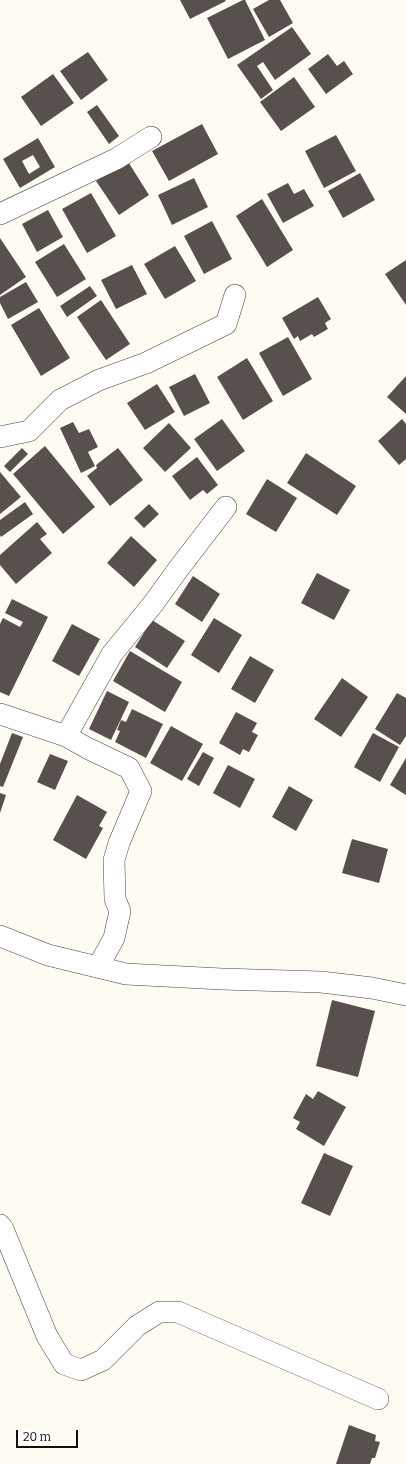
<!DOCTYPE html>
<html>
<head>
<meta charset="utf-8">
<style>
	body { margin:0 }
	#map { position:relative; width:406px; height:1464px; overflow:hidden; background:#fefcf2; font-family:Bitter,serif }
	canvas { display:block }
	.scale { position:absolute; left:16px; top:1430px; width:62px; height:18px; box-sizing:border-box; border:2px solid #0f0f0f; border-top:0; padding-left:5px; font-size:12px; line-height:14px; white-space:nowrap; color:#0f0f0f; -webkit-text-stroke:3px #fff; paint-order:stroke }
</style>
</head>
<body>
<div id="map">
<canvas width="406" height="1464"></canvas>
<div class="scale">20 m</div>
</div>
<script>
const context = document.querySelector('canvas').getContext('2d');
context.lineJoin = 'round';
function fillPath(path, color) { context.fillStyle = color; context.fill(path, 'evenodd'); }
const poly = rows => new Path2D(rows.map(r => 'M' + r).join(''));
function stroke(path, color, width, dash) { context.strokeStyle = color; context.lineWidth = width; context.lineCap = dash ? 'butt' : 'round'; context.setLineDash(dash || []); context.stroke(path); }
fillPath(poly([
	[180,0,225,0,226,1,190,19],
	[243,0,245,0,265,40,228,59,207,18],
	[269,0,280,0,293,23,269,37,253,9],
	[292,27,311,54,275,80,263,62,257,66,273,90,261,99,237,65],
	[88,52,108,80,81,100,60,71],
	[328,54,337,66,344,61,353,74,326,94,308,69],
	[53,74,74,103,41,126,21,97],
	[294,77,315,107,281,131,260,102],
	[97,105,119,136,109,144,87,112],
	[202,124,218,154,169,181,152,151],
	[336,135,356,171,324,188,305,151],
	[38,138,55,167,20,188,3,159],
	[33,155,40,167,29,174,22,161],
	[127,160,149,195,119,215,96,181],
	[360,173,375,200,343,218,328,191],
	[194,178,208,207,172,225,158,195],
	[288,183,294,194,304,189,314,206,283,223,267,194],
	[91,193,116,236,87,253,62,209],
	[262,199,293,250,267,267,236,216],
	[48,210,63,237,37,252,22,224],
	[212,221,232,259,204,274,184,236],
	[0,238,26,277,0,295],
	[64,244,86,279,57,297,35,262],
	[175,246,196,281,165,299,144,264],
	[406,260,406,305,385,274],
	[132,265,147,294,116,309,101,280],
	[26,282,38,302,8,319,0,303,0,297],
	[90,286,97,296,67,317,60,306],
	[318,297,331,319,325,323,328,329,314,337,312,334,300,341,298,336,294,339,282,318],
	[101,300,130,344,106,360,77,317],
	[39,308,70,358,41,376,11,325],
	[288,337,312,379,283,396,259,353],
	[247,358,273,401,243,420,217,377],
	[195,374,210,403,184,416,169,387],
	[406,376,406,414,387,397],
	[157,384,175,412,145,430,127,403],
	[222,419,245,451,217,471,194,439],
	[402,419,406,424,406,459,399,465,378,441],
	[73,422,79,433,89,429,98,447,88,452,95,466,81,473,60,428],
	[169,423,191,448,165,472,143,448],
	[45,446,95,507,63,534,13,474],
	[22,448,28,454,10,472,4,466],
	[118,448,143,480,110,506,87,476,97,468,96,465],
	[306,453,356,486,337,515,287,483],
	[197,457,218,485,207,494,203,490,190,500,172,476],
	[0,472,21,497,0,514],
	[267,479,297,498,276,532,246,514],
	[25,502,33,514,1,537,0,535,0,520],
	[149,504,159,514,144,528,134,518],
	[37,522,47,534,40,539,52,553,16,584,0,565,0,555],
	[131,536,157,560,134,587,107,563],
	[317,573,350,590,334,620,301,603],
	[193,576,220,594,202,622,175,604],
	[12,599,48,617,9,696,0,692,0,624,3,618,20,627,23,622,5,613],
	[214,618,242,635,219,673,191,655],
	[152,620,185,641,167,668,135,647],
	[72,624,100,639,79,676,52,661],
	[130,651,182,682,165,712,113,681],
	[250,656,274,670,255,703,231,689],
	[342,678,368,697,341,737,314,719],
	[107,691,129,702,111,740,89,729],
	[397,693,406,698,406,736,400,745,375,729],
	[132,709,163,724,146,758,115,742,120,731,117,730,121,720,126,722],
	[236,712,257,723,252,732,258,735,249,752,243,749,240,755,219,743],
	[171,726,203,744,182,781,150,763],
	[12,733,23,737,3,787,0,786,0,764],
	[373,733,399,747,380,782,354,767],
	[203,752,214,758,199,786,187,779],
	[50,754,68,761,55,790,37,782],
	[406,758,406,795,390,785],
	[228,765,255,779,240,808,213,793],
	[289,786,313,800,296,831,272,817],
	[0,793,6,795,0,813],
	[77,795,107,812,99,826,103,828,86,859,53,840],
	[352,839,388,849,379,883,342,873],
	[332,1000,375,1011,358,1077,316,1066],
	[318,1091,346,1107,324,1146,296,1129,300,1122,293,1118,306,1094,313,1099],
	[324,1153,353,1166,330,1216,301,1203],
	[349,1425,376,1435,375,1441,380,1442,375,1458,372,1458,370,1464,336,1464]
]), '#57504c');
const minor = poly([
	[0,214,116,159,151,137],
	[0,437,29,431,60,400,99,380,146,363,226,324,235,295],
	[0,714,66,736],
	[0,936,48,955,126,974,222,979,321,982,372,988,406,995],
	[98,967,114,938,120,911,115,899,114,860,119,843,141,791,129,768,87,748,66,736,112,654,153,604,179,568,226,507],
	[0,1225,3,1229,47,1336,64,1364,81,1370,103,1360,137,1326,159,1312,178,1312,378,1399]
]);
stroke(minor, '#424242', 22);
stroke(minor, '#fff', 21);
</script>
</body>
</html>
